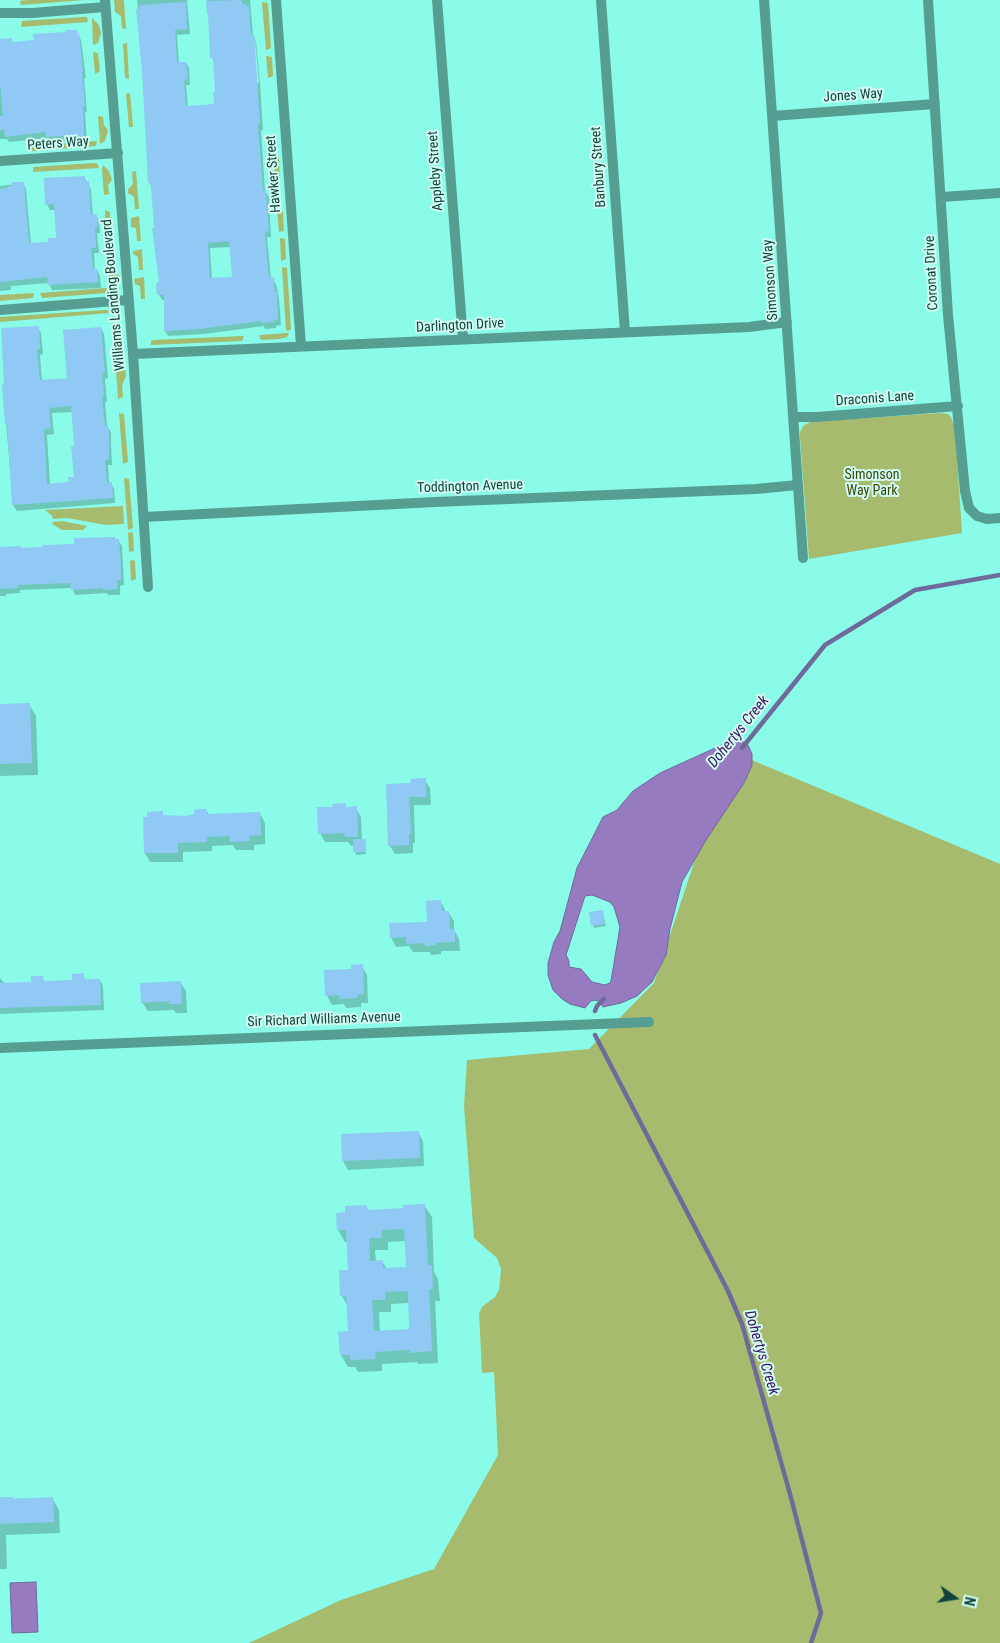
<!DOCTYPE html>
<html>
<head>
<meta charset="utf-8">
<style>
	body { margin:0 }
	#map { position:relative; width:1000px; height:1643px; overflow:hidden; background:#89fbe8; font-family:"Roboto Condensed",sans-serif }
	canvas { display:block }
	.north { position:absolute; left:930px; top:1573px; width:50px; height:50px; -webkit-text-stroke:4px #d2fbf2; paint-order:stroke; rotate:103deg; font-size:14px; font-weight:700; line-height:20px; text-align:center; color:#10433c }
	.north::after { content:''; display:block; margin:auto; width:18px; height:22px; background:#10433c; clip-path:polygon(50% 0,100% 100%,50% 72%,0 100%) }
</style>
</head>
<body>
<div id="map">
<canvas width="1000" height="1643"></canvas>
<div class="north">N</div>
</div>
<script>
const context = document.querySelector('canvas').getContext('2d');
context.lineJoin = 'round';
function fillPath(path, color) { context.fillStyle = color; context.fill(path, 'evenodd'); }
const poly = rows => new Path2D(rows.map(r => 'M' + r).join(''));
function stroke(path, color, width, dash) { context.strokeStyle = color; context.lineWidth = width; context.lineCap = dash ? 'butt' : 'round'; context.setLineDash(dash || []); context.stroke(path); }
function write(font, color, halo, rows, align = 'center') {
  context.font = font + ' "Roboto Condensed",sans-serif'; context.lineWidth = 4; context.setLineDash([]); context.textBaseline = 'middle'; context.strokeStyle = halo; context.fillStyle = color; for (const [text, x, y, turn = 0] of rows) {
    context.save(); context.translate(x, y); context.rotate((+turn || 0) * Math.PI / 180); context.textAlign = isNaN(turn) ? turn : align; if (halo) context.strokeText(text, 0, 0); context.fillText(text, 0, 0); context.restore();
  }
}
fillPath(poly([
	[85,0,21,5,20,1,27,0],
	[114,0,124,0,126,29,122,28,121,16,115,12],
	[262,2,268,3,271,48,266,50],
	[83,17,87,17,88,22,21,27,22,21],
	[92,18,99,25,101,33,98,43,93,45],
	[127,43,129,79,125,78,123,44],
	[93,52,98,53,100,71,95,74],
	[266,56,272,57,273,76,268,78],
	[130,93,133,127,129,127,126,94],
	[98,116,103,117,104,125,108,130,105,141,100,144],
	[97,141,96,146,32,151,30,146],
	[273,156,279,157,280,177,275,179],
	[93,163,97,163,99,168,33,172,33,167],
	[103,165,109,171,112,180,108,185,109,194,104,195,102,169],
	[136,171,139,209,135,209,134,197,128,193,128,189,133,184,132,172],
	[105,210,110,212,112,248,107,250],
	[277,210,283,211,284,231,279,232],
	[139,216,141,241,137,241,136,228,131,227,131,218],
	[280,238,285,239,286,259,281,261],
	[142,249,143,270,139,270,138,257,133,254,133,251],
	[108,264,113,265,114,271,119,276,117,285,113,290,110,287],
	[282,267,287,268,291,329,288,331,286,330],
	[144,277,145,299,141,299,140,286,135,284,134,279],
	[107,288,106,293,42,298,40,293],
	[34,293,33,298,0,301,0,295],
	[105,310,108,310,109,313,0,322,0,317],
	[288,333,289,334,287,337,280,339,261,340,259,335],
	[244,336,242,341,151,345,151,341,153,340],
	[115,356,124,357,126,376,122,385,123,397,118,399],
	[119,413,124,414,128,462,123,464],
	[940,413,948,414,951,417,955,428,962,533,809,559,800,437,800,432,803,426,810,422],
	[124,478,129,479,133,528,128,530],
	[123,506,124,524,106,525,67,518,53,519,52,516,45,510],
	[63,521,67,522,87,526,83,530,62,530,52,524,53,522],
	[131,532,133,533,134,551,129,552,128,533],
	[132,560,135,561,136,579,131,581,130,561],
	[716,745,1000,864,1000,1643,249,1643,341,1600,434,1569,498,1455,494,1372,482,1373,479,1313,482,1307,495,1297,499,1290,501,1269,497,1258,474,1238,464,1106,467,1060,589,1049,654,983,697,854]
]), '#a6bb6d');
const water = poly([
	[739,739,748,745,752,754,752,765,744,783,706,840,682,882,670,929,666,955,652,982,637,996,621,1003,603,1007,600,1002,595,1000,591,1001,585,1008,570,1004,562,999,553,990,548,975,548,963,554,942,560,931,577,868,603,817,617,810,633,791,660,773,724,744,739,739],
	[592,895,610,902,614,907,620,927,611,981,610,983,605,985,592,982,581,969,569,967,569,961,566,955,585,896,592,895],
	[36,1582,38,1632,12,1633,10,1583,36,1582]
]);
fillPath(water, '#967bc1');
stroke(water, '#6e6a99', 1);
fillPath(poly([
	[137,0,187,0,190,34,177,35,179,64,186,63,189,68,190,85,186,85,188,107,216,105,217,93,214,62,212,58,210,17,208,14,207,0,250,0,253,35,256,41,260,83,263,130,261,130,265,191,269,197,271,237,267,237,271,279,273,279,276,284,279,298,281,325,276,326,276,328,265,329,264,326,204,334,168,336,165,331,165,300,162,300,159,295,160,284,152,188,150,183,144,71],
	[253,37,255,40,259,83,257,83],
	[231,247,233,278,212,280,210,248],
	[76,31,81,40,86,78,84,78,87,112,85,112,87,142,79,143,77,140,51,143,48,138,9,142,7,139,0,139,0,40,11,39,13,43,35,41],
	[84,177,91,189,93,216,96,215,99,221,100,233,97,233,99,253,94,253,95,270,97,270,100,276,101,288,52,290,49,283,11,286,11,290,0,291,0,186,23,183,26,189,31,244,49,243,57,239,56,210,50,210,47,204],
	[38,327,41,333,43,354,40,355,42,381,68,379,101,328,104,334,108,378,105,379,107,402,105,402,107,426,111,432,111,443,112,465,108,465,109,483,111,483,114,489,115,503,17,511,13,505,3,386],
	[73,412,76,447,75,478,70,484,50,485,47,435,54,434,52,413],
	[114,538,116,540,118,540,122,546,124,585,120,586,120,595,108,595,107,593,75,595,72,588,20,590,20,593,6,594,6,596,0,596,0,549,20,547,22,549,76,545],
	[29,704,36,716,38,775,0,776,0,705],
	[425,780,430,788,431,805,414,805,415,843,413,843,413,853,395,854,390,846,412,784],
	[345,805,347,808,356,808,361,817,362,840,365,840,366,843,366,854,356,855,354,846,351,846,348,842,325,842,320,833,334,808],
	[207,811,209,815,260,814,265,823,265,844,254,845,254,850,236,850,233,845,212,846,212,851,183,852,183,862,150,862,145,853,145,818,162,813,164,817,185,817],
	[441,902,446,912,448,912,454,921,454,930,459,939,460,951,441,951,441,954,431,955,430,952,413,952,409,946,396,947,391,937,428,923],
	[590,913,603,913,606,926,594,928],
	[362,966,367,975,368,1003,361,1003,361,1007,346,1008,344,1004,332,1005,327,996,353,970],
	[83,975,86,981,100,980,103,986,104,1010,0,1014,0,978,5,984,32,984,42,977,45,982,73,981],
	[180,982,186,991,187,1013,176,1013,174,1010,148,1011,142,1002],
	[418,1132,423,1141,424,1166,348,1170,343,1161],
	[424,1205,432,1217,434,1272,438,1279,440,1301,435,1301,438,1363,418,1364,417,1362,382,1364,382,1371,358,1372,355,1367,348,1367,341,1355,349,1332,348,1307,342,1296,349,1271,348,1242,345,1242,338,1230,337,1214,347,1213,366,1206,368,1211,405,1209],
	[406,1241,407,1268,387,1269,382,1261,376,1262,375,1250,388,1250,388,1242],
	[409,1303,411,1330,380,1332,379,1312,391,1312,391,1304],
	[52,1498,59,1510,60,1533,6,1535,7,1569,0,1569,0,1499]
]), '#0003');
stroke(poly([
	[742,748,825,645,915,590,1000,575],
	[595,1011,597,1006,604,999],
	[595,1035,728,1291,742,1324,790,1494,821,1613,811,1643]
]), '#6e6a99', 4.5);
fillPath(poly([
	[242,0,242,4,246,4,246,6,249,7,251,34,254,34,260,124,258,124,263,191,266,190,269,231,265,232,269,278,274,277,275,292,277,292,278,320,274,320,274,322,261,323,261,321,200,329,164,331,164,295,157,295,156,283,159,282,152,228,154,228,151,186,151,183,148,183,142,71,136,9,140,9,140,5,186,2,187,29,175,30,177,62,186,62,188,79,184,80,186,106,214,104,213,92,215,92,213,58,210,58,208,14,207,14,206,1],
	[229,241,232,277,210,278,208,243],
	[65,30,77,30,77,33,79,33,83,72,82,72,85,106,83,106,84,136,74,137,74,135,46,137,46,132,5,137,4,130,0,130,0,116,3,116,0,82,0,39,12,38,12,42,34,40,33,34,65,32],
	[85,176,85,182,89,181,91,215,97,214,98,227,95,227,96,248,91,248,93,269,97,269,98,282,48,285,47,277,0,282,0,189,8,188,8,186,12,186,12,182,24,182,29,243,48,242,48,238,56,238,54,204,45,205,44,178],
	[39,326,40,349,37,349,40,380,67,378,63,330,101,327,105,373,102,373,104,396,102,397,105,426,108,425,109,436,109,459,105,460,107,482,112,482,113,498,12,505,7,424,5,424,2,384,4,384,1,328],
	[71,406,74,446,71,446,74,477,68,477,69,482,47,484,44,429,51,428,49,408],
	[115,537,115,539,119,539,121,568,121,580,117,580,118,589,103,590,103,588,71,590,70,583,18,585,18,588,0,589,0,547,21,546,21,548,42,547,42,545,74,544,74,538],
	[30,703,32,763,0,764,0,704],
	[426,778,426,797,409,797,411,834,409,834,409,845,388,846,386,784,411,783,410,779],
	[346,803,346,807,357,806,358,837,345,837,344,833,318,834,317,807,333,807,332,804],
	[201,809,207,809,207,814,260,812,261,835,249,836,250,841,230,842,230,836,207,837,207,842,178,843,178,853,144,853,143,817,147,817,147,812,163,811,163,815,185,816,194,814,194,810],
	[353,839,366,839,366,852,353,852],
	[441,900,442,911,449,911,450,929,455,929,455,942,436,943,436,945,425,946,425,943,406,944,406,937,390,938,389,923,427,922,426,901],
	[603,910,605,924,591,926,589,912],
	[363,964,364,994,357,995,357,998,340,999,339,995,325,996,324,970,351,969,351,965],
	[84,973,84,979,100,979,101,1005,0,1008,0,983,31,982,31,976,43,976,43,981,72,980,72,974],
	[181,981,182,1004,169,1004,169,1001,141,1003,140,983],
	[419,1131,420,1158,342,1161,341,1134],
	[425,1204,428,1265,432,1265,433,1289,429,1289,432,1351,410,1353,410,1350,375,1352,376,1359,350,1360,350,1355,340,1355,338,1332,348,1331,346,1296,340,1296,339,1270,348,1270,346,1230,337,1230,336,1213,345,1212,345,1206,366,1205,367,1210,403,1208,403,1205],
	[404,1229,406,1267,383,1268,383,1260,370,1261,369,1238,382,1238,381,1230],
	[408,1291,409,1329,374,1331,372,1300,385,1300,385,1292],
	[0,1497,13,1497,13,1499,53,1497,54,1522,0,1524]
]), '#8fc9f4');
stroke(poly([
	[276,0,301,346],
	[437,0,463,339],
	[601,0,625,332],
	[764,0,803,558],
	[928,0,948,315,965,491,969,508,977,516,987,519,1000,518],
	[0,13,32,13,105,7],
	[772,116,935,104],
	[0,161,118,153],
	[942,197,1000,193],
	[0,310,128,300],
	[133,354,749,327,787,322],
	[794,417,817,417,958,406],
	[144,517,435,502,756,489,798,485],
	[0,1048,649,1022]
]), '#579e92', 10);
stroke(poly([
	[105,0,133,354,148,587]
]), '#579e92', 10);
write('14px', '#10433c', '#d2fbf2', [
	["Jones Way",853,96,-4],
	["Peters Way",58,144,-4],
	["Banbury Street",599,167,-94],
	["Appleby Street",436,171,-94],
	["Hawker Street",274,174,-94],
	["Coronat Drive",932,273,-93],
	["Simonson Way",771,280,-94],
	["Williams Landing Boulevard",114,295,-95],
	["Darlington Drive",460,326,-3],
	["Draconis Lane",875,399,-4],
	["Toddington Avenue",470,487,-2],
	["Sir Richard Williams Avenue",324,1020,-2]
]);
write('14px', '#3a470b', '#d2fbf2', [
	["Simonson",872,475],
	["Way Park",872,491]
]);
write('italic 15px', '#3b1065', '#d2fbf2', [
	["Dohertys Creek",739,732,-51],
	["Dohertys Creek",761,1353,73]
]);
</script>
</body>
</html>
